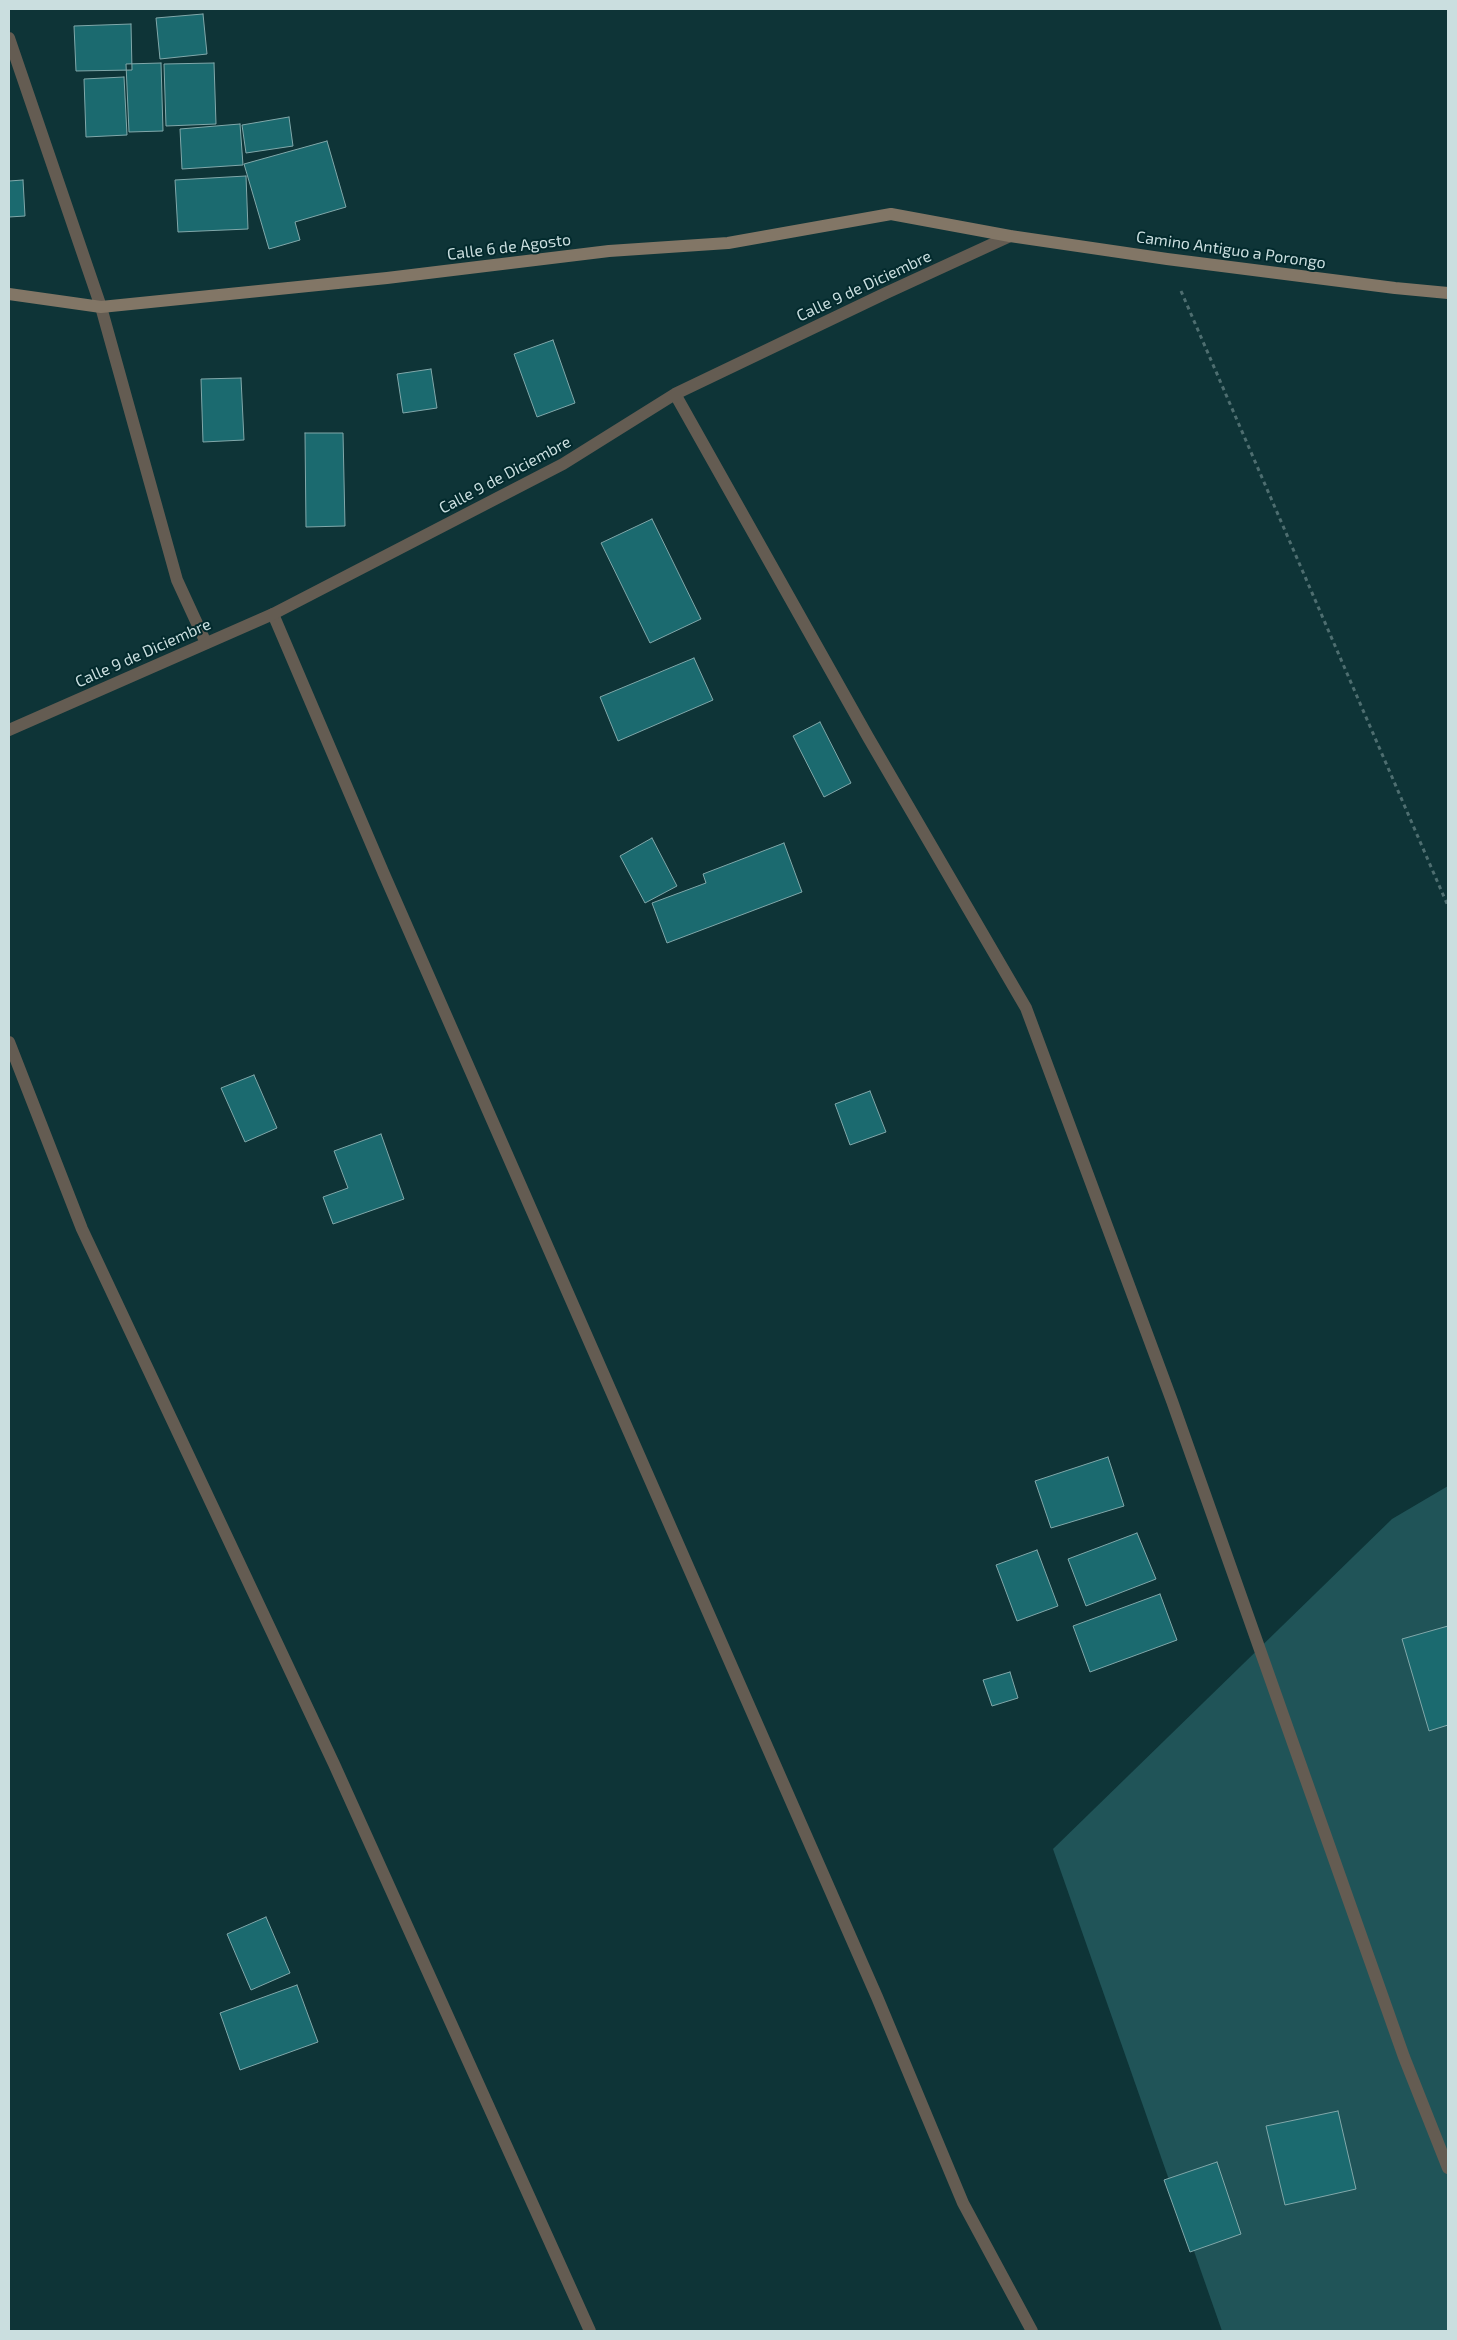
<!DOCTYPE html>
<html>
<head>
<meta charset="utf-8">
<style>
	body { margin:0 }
	#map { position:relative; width:1457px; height:2340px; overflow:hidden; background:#0e3437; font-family:"Exo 2",sans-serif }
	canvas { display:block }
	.frame { position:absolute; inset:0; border:10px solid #cadedf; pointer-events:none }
</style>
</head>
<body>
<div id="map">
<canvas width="1457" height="2340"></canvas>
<div class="frame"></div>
</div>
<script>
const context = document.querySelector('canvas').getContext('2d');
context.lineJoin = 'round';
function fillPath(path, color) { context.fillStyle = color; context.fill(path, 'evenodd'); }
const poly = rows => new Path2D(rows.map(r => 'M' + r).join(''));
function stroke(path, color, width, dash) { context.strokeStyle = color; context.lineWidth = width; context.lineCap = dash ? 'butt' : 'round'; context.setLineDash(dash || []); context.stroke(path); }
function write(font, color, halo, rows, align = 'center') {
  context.font = font + ' "Exo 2",sans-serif'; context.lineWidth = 4; context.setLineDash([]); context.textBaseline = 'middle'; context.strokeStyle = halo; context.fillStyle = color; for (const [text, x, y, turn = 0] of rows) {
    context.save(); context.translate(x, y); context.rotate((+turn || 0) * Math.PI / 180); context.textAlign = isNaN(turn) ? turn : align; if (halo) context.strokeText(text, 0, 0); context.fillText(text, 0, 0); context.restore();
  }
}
fillPath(poly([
	[1448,1486,1448,2331,1222,2331,1053,1849,1392,1519]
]), '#205458');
const building = poly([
	[203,14,207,54,160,59,156,18,203,14],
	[131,24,132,70,76,71,74,26,131,24],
	[161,63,163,131,129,132,126,64,161,63],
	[214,63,216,124,166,126,164,64,214,63],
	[124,77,127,135,86,137,84,79,124,77],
	[289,117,293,146,246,153,242,125,289,117],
	[240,124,243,165,182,169,180,129,240,124],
	[327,141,346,207,295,222,300,240,269,249,244,164,327,141],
	[246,176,248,229,178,232,175,180,246,176],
	[23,180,25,216,9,217,9,181,23,180],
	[553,340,575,403,537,417,514,354,553,340],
	[431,369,437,408,403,413,397,374,431,369],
	[241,378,244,440,203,442,201,379,241,378],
	[305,433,343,433,345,526,306,527,305,433],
	[652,519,701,619,650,643,601,543,652,519],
	[694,658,713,700,618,741,600,697,694,658],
	[820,722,851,783,824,797,793,736,820,722],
	[652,838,677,886,645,903,620,856,652,838],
	[784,843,802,892,667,943,652,903,706,883,703,874,784,843],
	[254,1075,277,1128,245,1142,221,1088,254,1075],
	[870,1091,886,1132,850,1145,835,1104,870,1091],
	[381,1134,404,1199,333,1224,323,1197,348,1188,334,1151,381,1134],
	[1108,1457,1124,1506,1051,1528,1035,1481,1108,1457],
	[1137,1533,1156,1579,1086,1606,1068,1559,1137,1533],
	[1037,1550,1058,1606,1017,1621,996,1565,1037,1550],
	[1160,1594,1177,1640,1090,1672,1073,1626,1160,1594],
	[1448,1626,1448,1725,1429,1731,1402,1639,1448,1626],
	[1010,1672,1018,1698,992,1706,983,1680,1010,1672],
	[266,1917,290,1973,251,1990,227,1934,266,1917],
	[297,1985,318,2042,240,2070,220,2013,297,1985],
	[1338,2111,1356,2189,1285,2205,1266,2126,1338,2111],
	[1217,2162,1241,2234,1190,2252,1164,2180,1217,2162]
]);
fillPath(building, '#1b6a6f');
stroke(building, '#81a8aa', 1);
stroke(poly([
	[1181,291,1448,906]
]), '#4e6e70', 3, [4, 4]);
stroke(poly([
	[101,307,177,580,206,643],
	[273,614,384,874,877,1997,963,2203,1032,2331],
	[9,1042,82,1229,334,1764,590,2331]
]), '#645c52', 12);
stroke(poly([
	[9,38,101,307],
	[675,394,868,737,1026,1008,1172,1401,1404,2057,1448,2168],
	[9,730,273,614,563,464,675,394,886,293,1010,236]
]), '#645c52', 12);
stroke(poly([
	[9,294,101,307,387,278,609,251,728,243,891,214,1010,236,1167,259,1395,288,1448,293]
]), '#827666', 12);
write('16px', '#cadedf', '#032a2d', [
	["Calle 6 de Agosto",509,247,-7],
	["Camino Antiguo a Porongo",1231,250,8],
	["Calle 9 de Diciembre",864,286,-25],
	["Calle 9 de Diciembre",505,475,-28],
	["Calle 9 de Diciembre",143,653,-24]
]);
</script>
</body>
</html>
